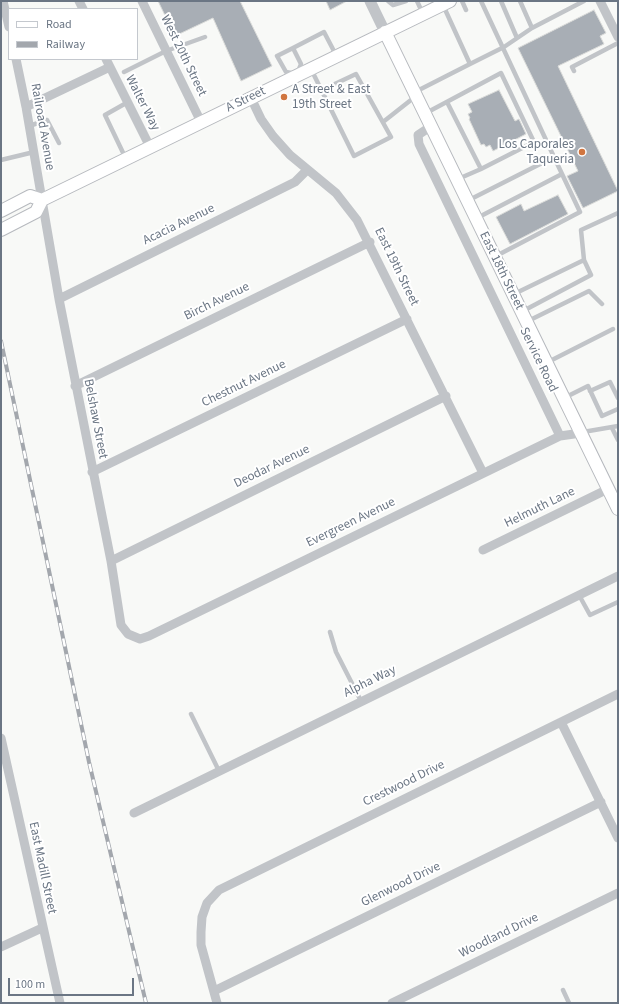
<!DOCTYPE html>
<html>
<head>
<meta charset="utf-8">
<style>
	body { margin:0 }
	#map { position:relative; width:619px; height:1004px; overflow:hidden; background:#f8f9f7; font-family:"Source Sans 3",sans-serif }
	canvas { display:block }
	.frame { position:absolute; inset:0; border:2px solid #6b7684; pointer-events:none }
	.legend { position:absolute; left:8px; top:8px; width:130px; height:52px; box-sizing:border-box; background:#fff; border:1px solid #c4c8ce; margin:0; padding:5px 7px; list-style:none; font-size:12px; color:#6b7684 }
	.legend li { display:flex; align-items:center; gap:8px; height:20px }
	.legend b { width:20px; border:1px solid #c4c8ce }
	.scale { position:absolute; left:8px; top:978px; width:126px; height:18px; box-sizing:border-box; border:2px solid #6b7684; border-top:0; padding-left:5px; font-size:12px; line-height:14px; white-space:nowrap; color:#6b7684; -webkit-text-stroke:3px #fff; paint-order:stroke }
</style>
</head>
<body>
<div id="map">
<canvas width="619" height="1004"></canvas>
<div class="frame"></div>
<ul class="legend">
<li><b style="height:5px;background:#fff"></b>Road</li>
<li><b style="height:5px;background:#a3a7ad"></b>Railway</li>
</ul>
<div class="scale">100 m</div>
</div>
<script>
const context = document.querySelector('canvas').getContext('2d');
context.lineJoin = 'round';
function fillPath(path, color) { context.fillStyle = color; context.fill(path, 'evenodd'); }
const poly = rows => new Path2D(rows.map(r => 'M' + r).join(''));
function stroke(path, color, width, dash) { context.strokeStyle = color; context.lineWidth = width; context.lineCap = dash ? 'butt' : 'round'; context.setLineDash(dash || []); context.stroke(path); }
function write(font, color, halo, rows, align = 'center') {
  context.font = font + ' "Source Sans 3",sans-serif'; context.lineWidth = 4; context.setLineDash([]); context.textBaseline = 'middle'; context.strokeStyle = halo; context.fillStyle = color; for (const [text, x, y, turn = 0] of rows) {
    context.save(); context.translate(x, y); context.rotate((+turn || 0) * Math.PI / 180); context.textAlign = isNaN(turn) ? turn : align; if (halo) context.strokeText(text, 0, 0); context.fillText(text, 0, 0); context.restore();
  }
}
const building = poly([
	[158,1,240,1,272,66,241,81,213,18,175,36,158,1],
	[326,1,347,1,330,10,326,1],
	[594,10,606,33,600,36,604,44,558,66,618,191,583,208,567,176,578,171,518,48,594,10],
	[499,90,515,121,519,119,526,134,493,151,490,145,486,147,484,144,481,145,469,119,470,118,468,114,472,112,468,104,499,90],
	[558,195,568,214,510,244,496,217,521,204,524,211,558,195]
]);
fillPath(building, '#a8aeb5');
stroke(building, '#dadbd9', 1);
const secondary = poly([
	[385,32,618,509],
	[1,211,30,196,42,200],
	[1,230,36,212,42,200,450,1]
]);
stroke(secondary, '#b6b9be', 14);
stroke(poly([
	[388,1,393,5,406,1],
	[417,1,423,14],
	[462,1,466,10],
	[501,1,517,38],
	[532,28,584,1],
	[293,48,301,64,297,74,286,72,277,56,293,48,324,32,336,55],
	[470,64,504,47,532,28,520,1],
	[311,69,354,156,391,137,356,74,322,90],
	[574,71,572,67,618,43],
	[124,72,166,51,205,37],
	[415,92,470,64,443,5],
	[426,113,501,73,534,142,481,169,447,102],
	[383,122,416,96],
	[29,126,47,120,59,143],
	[126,159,105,115,128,102],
	[1,160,34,152],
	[458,179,481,169],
	[469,200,554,157,481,1],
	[477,218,562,174],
	[496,256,580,212,554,157],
	[584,260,581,230,618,213],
	[514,294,584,260,591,275,523,311],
	[528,321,589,291,602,304],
	[548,362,613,329],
	[590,391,610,382,618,398],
	[564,398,588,386,602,416,618,409],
	[612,428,618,440],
	[583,432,618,426],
	[579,595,590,615,618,602],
	[330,632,336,652,361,701],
	[191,714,219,771],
	[563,990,569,1003]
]), '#c1c4c8', 4.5);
stroke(poly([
	[3,1,9,27],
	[79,1,83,9],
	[142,1,201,122],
	[600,1,618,37],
	[16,59,26,107,59,299,111,561,121,625,128,634,140,639,149,636,560,436,581,433],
	[106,59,150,147],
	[251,98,261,119,273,136,290,155,336,193,357,220,483,473],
	[26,107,110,67],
	[430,127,418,135,419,144,560,436],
	[59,299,295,182,307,170],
	[75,386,370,242],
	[92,472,407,319],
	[483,550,608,489],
	[111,561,446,396],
	[561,722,618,838],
	[1,738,60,1003],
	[134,813,618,576],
	[1,947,42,928],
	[214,991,601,802],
	[217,1003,201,945,201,932,202,917,207,903,219,890,618,694],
	[392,1003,618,893]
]), '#c1c4c8', 9);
stroke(poly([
	[370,1,385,32]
]), '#c1c4c8', 11);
stroke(secondary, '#fff', 12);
const rail = poly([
	[1,341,89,762,146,1003]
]);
stroke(rail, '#a3a7ad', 4);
stroke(rail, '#fff', 2.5, [8]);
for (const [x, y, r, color] of [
	[284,97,4,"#d0753f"],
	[582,152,4,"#d0753f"]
]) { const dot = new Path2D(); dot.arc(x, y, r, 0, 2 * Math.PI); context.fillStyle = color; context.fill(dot); stroke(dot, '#fff', 1.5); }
write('13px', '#6b7684', '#fff', [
	["West 20th Street",183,56,64],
	["A Street",246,100,-26],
	["Walter Way",142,103,63],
	["Railroad Avenue",42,127,80],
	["Acacia Avenue",179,225,-26],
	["East 19th Street",396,267,64],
	["East 18th Street",501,271,64],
	["Birch Avenue",217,302,-26],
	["Service Road",538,360,64],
	["Chestnut Avenue",244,384,-26],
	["Belshaw Street",95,419,79],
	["Deodar Avenue",272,467,-26],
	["Helmuth Lane",540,508,-26],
	["Evergreen Avenue",351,523,-26],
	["Alpha Way",370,682,-26],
	["Crestwood Drive",404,784,-26],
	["East Madill Street",42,868,78],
	["Glenwood Drive",401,885,-26],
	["Woodland Drive",499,936,-26]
]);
write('13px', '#6b7684', '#fff', [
	["A Street & East",292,90],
	["19th Street",292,105],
	["Los Caporales",574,145,"right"],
	["Taqueria",574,160,"right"]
], 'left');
</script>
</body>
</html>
